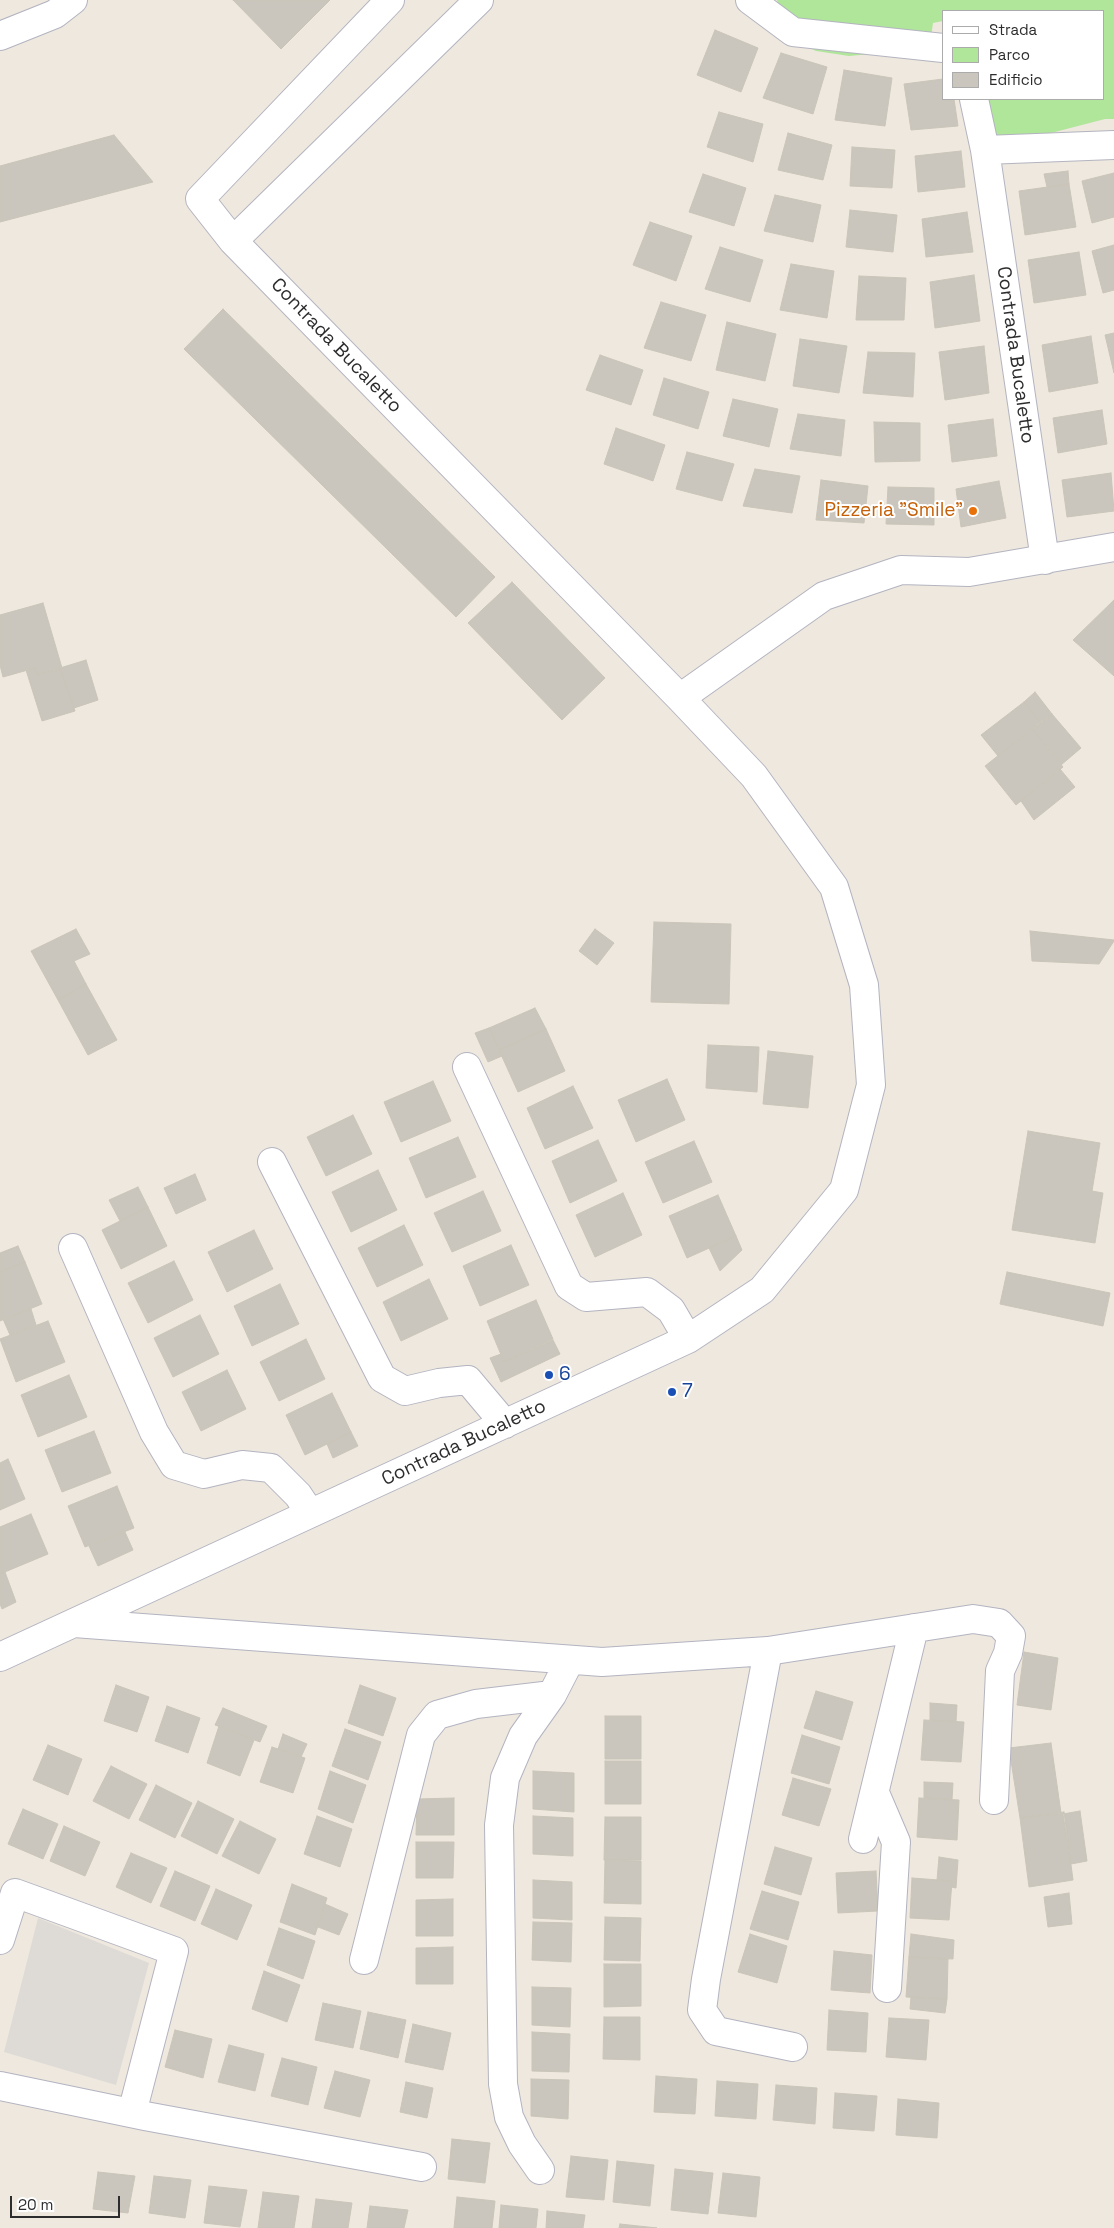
<!DOCTYPE html>
<html>
<head>
<meta charset="utf-8">
<style>
	body { margin:0 }
	#map { position:relative; width:1114px; height:2228px; overflow:hidden; background:#eee8df; font-family:"Space Grotesk",sans-serif }
	canvas { display:block }
	.legend { position:absolute; left:942px; top:10px; width:162px; height:90px; box-sizing:border-box; background:#fff; border:1px solid #ababab; margin:0; padding:6px 9px; list-style:none; font-size:15px; color:#2d2d2d }
	.legend li { display:flex; align-items:center; gap:10px; height:25px }
	.legend b { width:25px; border:1px solid #ababab }
	.scale { position:absolute; left:10px; top:2196px; width:110px; height:22px; box-sizing:border-box; border:2px solid #2d2d2d; border-top:0; padding-left:6px; font-size:15px; line-height:18px; white-space:nowrap; color:#2d2d2d; -webkit-text-stroke:4px #fff; paint-order:stroke }
</style>
</head>
<body>
<div id="map">
<canvas width="1114" height="2228"></canvas>
<ul class="legend">
<li><b style="height:6px;background:#fff"></b>Strada</li>
<li><b style="height:14px;background:#b0e69a"></b>Parco</li>
<li><b style="height:14px;background:#cac6bd"></b>Edificio</li>
</ul>
<div class="scale">20 m</div>
</div>
<script>
const context = document.querySelector('canvas').getContext('2d');
context.lineJoin = 'round';
function fillPath(path, color) { context.fillStyle = color; context.fill(path, 'evenodd'); }
const poly = rows => new Path2D(rows.map(r => 'M' + r).join(''));
function stroke(path, color, width, dash) { context.strokeStyle = color; context.lineWidth = width; context.lineCap = dash ? 'butt' : 'round'; context.setLineDash(dash || []); context.stroke(path); }
function write(font, color, halo, rows, align = 'center') {
  context.font = font + ' "Space Grotesk",sans-serif'; context.lineWidth = 4; context.setLineDash([]); context.textBaseline = 'middle'; context.strokeStyle = halo; context.fillStyle = color; for (const [text, x, y, turn = 0] of rows) {
    context.save(); context.translate(x, y); context.rotate((+turn || 0) * Math.PI / 180); context.textAlign = isNaN(turn) ? turn : align; if (halo) context.strokeText(text, 0, 0); context.fillText(text, 0, 0); context.restore();
  }
}
fillPath(poly([
	[777,0,1114,0,1114,119,1105,119,997,147,972,99,1103,99,1103,11,943,11,943,21,933,23,930,44,915,50,849,56,816,51,801,44,780,11]
]), '#b0e69a');
fillPath(poly([
	[38,1918,149,1963,116,2085,4,2052]
]), '#dedbd6');
const building = poly([
	[233,0,330,0,281,49,233,0],
	[715,30,758,48,741,92,697,75,715,30],
	[781,53,827,67,813,114,763,98,781,53],
	[844,70,892,78,885,126,835,120,844,70],
	[943,79,943,99,954,99,958,126,911,130,904,84,943,79],
	[719,112,763,124,753,162,707,147,719,112],
	[788,133,832,145,823,180,778,170,788,133],
	[114,135,153,182,0,222,0,166,114,135],
	[852,147,895,150,892,188,850,186,852,147],
	[961,151,965,187,918,192,915,156,961,151],
	[1068,171,1069,184,1047,187,1044,174,1068,171],
	[1114,173,1114,217,1092,223,1082,181,1114,173],
	[703,174,746,188,734,226,689,212,703,174],
	[1069,184,1076,227,1025,235,1019,191,1069,184],
	[775,195,821,205,813,242,764,231,775,195],
	[850,210,897,215,893,252,846,247,850,210],
	[967,212,973,252,926,257,922,219,967,212],
	[650,222,692,236,676,281,633,265,650,222],
	[1114,245,1114,290,1103,293,1092,251,1114,245],
	[720,247,763,260,750,302,705,289,720,247],
	[1079,252,1086,295,1034,303,1028,260,1079,252],
	[791,264,834,271,827,318,780,310,791,264],
	[974,275,980,321,935,328,930,282,974,275],
	[859,276,906,278,904,320,856,320,859,276],
	[661,302,706,315,691,361,644,348,661,302],
	[223,309,495,577,456,617,184,349,223,309],
	[727,322,776,334,765,381,716,370,727,322],
	[1114,333,1114,373,1105,335,1114,333],
	[1091,336,1098,383,1049,392,1042,345,1091,336],
	[800,339,847,346,839,393,793,386,800,339],
	[984,346,989,393,945,400,939,352,984,346],
	[868,352,915,353,913,397,863,393,868,352],
	[600,355,643,370,631,405,586,390,600,355],
	[664,378,709,392,698,429,653,415,664,378],
	[733,399,778,409,769,447,723,436,733,399],
	[1102,410,1107,444,1058,453,1053,418,1102,410],
	[798,414,845,420,841,456,790,449,798,414],
	[993,419,997,456,952,462,948,425,993,419],
	[874,422,920,423,920,461,875,462,874,422],
	[616,428,665,445,653,481,604,464,616,428],
	[687,452,734,464,722,501,676,489,687,452],
	[755,469,800,476,792,513,743,506,755,469],
	[1111,473,1114,511,1067,517,1062,480,1111,473],
	[821,480,868,486,864,523,816,520,821,480],
	[999,481,1006,518,961,527,956,489,999,481],
	[888,487,934,488,934,525,886,524,888,487],
	[512,582,605,678,562,720,468,623,512,582],
	[1114,600,1114,676,1073,640,1114,600],
	[43,603,62,668,37,675,35,668,3,677,0,665,0,615,43,603],
	[86,660,98,700,74,708,60,668,86,660],
	[35,668,37,675,60,668,75,711,42,721,26,670,35,668],
	[1035,692,1052,714,1040,722,1024,702,1035,692],
	[1024,702,1040,722,998,756,981,735,1024,702],
	[1052,714,1081,748,1061,765,1032,729,1052,714],
	[1032,729,1063,767,1016,805,985,766,1032,729],
	[1060,769,1075,787,1034,820,1021,801,1060,769],
	[654,922,731,924,729,1004,651,1002,654,922],
	[76,929,90,954,74,961,86,984,58,1000,31,951,76,929],
	[595,929,614,943,597,965,579,951,595,929],
	[1030,931,1114,940,1114,941,1099,964,1032,961,1030,931],
	[86,984,117,1040,88,1055,58,1000,86,984],
	[535,1008,546,1029,499,1050,489,1028,535,1008],
	[489,1028,502,1056,488,1062,475,1033,489,1028],
	[546,1029,565,1071,518,1092,499,1050,546,1029],
	[708,1045,759,1047,757,1092,706,1088,708,1045],
	[768,1051,813,1056,808,1108,763,1104,768,1051],
	[667,1079,685,1120,636,1142,618,1100,667,1079],
	[433,1081,451,1121,401,1142,384,1102,433,1081],
	[573,1086,593,1128,545,1149,527,1108,573,1086],
	[353,1115,372,1154,326,1176,307,1137,353,1115],
	[1028,1131,1100,1143,1092,1191,1103,1193,1095,1243,1012,1230,1028,1131],
	[458,1137,476,1177,426,1198,409,1158,458,1137],
	[598,1140,617,1181,570,1203,552,1161,598,1140],
	[694,1141,712,1182,663,1203,645,1162,694,1141],
	[378,1170,397,1210,351,1232,332,1192,378,1170],
	[195,1174,206,1200,176,1214,164,1188,195,1174],
	[138,1187,148,1207,120,1221,109,1200,138,1187],
	[483,1191,501,1231,452,1252,434,1213,483,1191],
	[623,1193,642,1235,595,1257,576,1215,623,1193],
	[718,1195,736,1236,687,1258,669,1216,718,1195],
	[148,1207,167,1246,121,1269,102,1230,148,1207],
	[404,1225,423,1265,377,1287,358,1248,404,1225],
	[254,1230,273,1269,227,1292,208,1252,254,1230],
	[736,1236,742,1250,720,1271,709,1248,736,1236],
	[511,1245,529,1285,480,1306,463,1266,511,1245],
	[18,1246,25,1262,0,1272,0,1253,18,1246],
	[174,1261,193,1300,148,1323,128,1283,174,1261],
	[25,1262,42,1304,0,1321,0,1272,25,1262],
	[1007,1272,1110,1293,1103,1326,1000,1304,1007,1272],
	[429,1279,448,1319,401,1341,383,1302,429,1279],
	[280,1284,299,1324,252,1346,234,1306,280,1284],
	[536,1300,553,1339,504,1362,487,1321,536,1300],
	[31,1309,36,1325,10,1335,3,1319,31,1309],
	[200,1315,219,1354,173,1377,154,1338,200,1315],
	[48,1321,65,1362,16,1382,0,1339,48,1321],
	[306,1339,325,1379,279,1401,260,1362,306,1339],
	[553,1340,560,1354,501,1382,490,1358,501,1354,504,1362,553,1340],
	[227,1370,246,1409,201,1431,182,1392,227,1370],
	[69,1375,87,1417,38,1437,21,1395,69,1375],
	[332,1393,351,1432,305,1455,286,1415,332,1393],
	[94,1431,111,1473,62,1492,45,1450,94,1431],
	[351,1432,358,1446,333,1458,327,1444,351,1432],
	[8,1459,25,1499,0,1510,0,1463,8,1459],
	[117,1486,134,1528,85,1547,68,1506,117,1486],
	[31,1514,48,1554,0,1574,0,1527,31,1514],
	[125,1532,133,1550,98,1566,89,1546,125,1532],
	[5,1572,16,1602,2,1609,0,1604,0,1574,5,1572],
	[1024,1652,1058,1658,1051,1710,1017,1705,1024,1652],
	[116,1685,149,1697,137,1732,104,1721,116,1685],
	[360,1685,396,1698,383,1736,348,1723,360,1685],
	[816,1691,853,1702,842,1740,804,1728,816,1691],
	[930,1703,957,1705,956,1722,930,1720,930,1703],
	[167,1706,200,1718,188,1753,155,1741,167,1706],
	[223,1708,267,1726,260,1742,215,1725,223,1708],
	[605,1716,641,1716,641,1759,605,1759,605,1716],
	[924,1720,964,1722,961,1762,921,1760,924,1720],
	[219,1726,254,1740,240,1776,207,1763,219,1726],
	[345,1729,381,1742,368,1780,332,1766,345,1729],
	[283,1734,307,1744,301,1757,278,1749,283,1734],
	[802,1735,840,1747,829,1784,791,1773,802,1735],
	[1051,1743,1061,1813,1020,1818,1009,1748,1051,1743],
	[48,1745,82,1759,68,1795,33,1780,48,1745],
	[272,1747,305,1758,293,1793,260,1782,272,1747],
	[605,1761,641,1761,641,1804,605,1804,605,1761],
	[111,1766,147,1784,129,1819,93,1801,111,1766],
	[330,1771,366,1785,353,1823,318,1809,330,1771],
	[533,1771,574,1773,574,1812,533,1809,533,1771],
	[793,1778,831,1789,819,1826,782,1815,793,1778],
	[924,1782,953,1783,952,1800,924,1798,924,1782],
	[156,1785,192,1803,175,1838,139,1820,156,1785],
	[454,1798,454,1835,416,1835,417,1799,454,1798],
	[919,1798,959,1800,957,1840,917,1837,919,1798],
	[198,1801,234,1819,217,1854,181,1836,198,1801],
	[23,1809,58,1824,43,1859,8,1844,23,1809],
	[1080,1811,1087,1861,1071,1864,1063,1814,1080,1811],
	[1064,1812,1073,1880,1029,1887,1020,1818,1064,1812],
	[317,1816,352,1829,340,1867,304,1854,317,1816],
	[533,1816,573,1818,573,1856,533,1854,533,1816],
	[605,1817,641,1817,641,1860,604,1860,605,1817],
	[240,1821,276,1839,259,1874,222,1856,240,1821],
	[64,1826,100,1842,85,1876,50,1861,64,1826],
	[416,1842,454,1842,453,1878,416,1878,416,1842],
	[775,1847,812,1858,801,1895,764,1884,775,1847],
	[131,1853,167,1868,151,1903,116,1887,131,1853],
	[939,1857,958,1860,956,1888,951,1887,952,1881,937,1880,939,1857],
	[605,1860,641,1861,641,1904,604,1903,605,1860],
	[175,1871,210,1886,195,1921,160,1906,175,1871],
	[876,1871,878,1911,838,1913,836,1873,876,1871],
	[912,1878,952,1881,949,1920,910,1918,912,1878],
	[533,1880,572,1882,572,1920,533,1918,533,1880],
	[292,1884,327,1898,315,1935,280,1922,292,1884],
	[216,1889,252,1905,237,1940,201,1924,216,1889],
	[762,1891,799,1902,788,1940,750,1929,762,1891],
	[1069,1893,1072,1924,1048,1927,1044,1897,1069,1893],
	[453,1899,453,1936,416,1936,416,1900,453,1899],
	[325,1904,348,1914,339,1935,318,1927,325,1904],
	[605,1917,641,1918,640,1961,604,1960,605,1917],
	[533,1922,572,1923,571,1962,532,1960,533,1922],
	[279,1928,315,1941,303,1979,267,1965,279,1928],
	[750,1934,787,1946,777,1983,738,1972,750,1934],
	[911,1934,954,1940,953,1959,909,1957,911,1934],
	[453,1947,453,1984,416,1984,416,1948,453,1947],
	[834,1951,872,1955,870,1993,831,1990,834,1951],
	[909,1957,948,1959,947,1999,906,1997,909,1957],
	[604,1964,641,1964,641,2006,604,2007,604,1964],
	[264,1971,300,1985,287,2022,252,2009,264,1971],
	[532,1987,571,1988,570,2027,532,2025,532,1987],
	[911,1997,947,1999,945,2013,910,2009,911,1997],
	[323,2003,361,2011,353,2048,315,2040,323,2003],
	[829,2010,868,2013,866,2052,827,2050,829,2010],
	[368,2012,406,2020,398,2058,360,2049,368,2012],
	[604,2017,640,2017,640,2060,603,2059,604,2017],
	[889,2018,929,2020,926,2060,886,2057,889,2018],
	[413,2024,451,2033,443,2070,405,2062,413,2024],
	[175,2030,212,2039,203,2078,165,2067,175,2030],
	[532,2032,570,2034,569,2072,532,2071,532,2032],
	[229,2045,264,2054,255,2091,218,2082,229,2045],
	[282,2058,317,2067,308,2105,271,2096,282,2058],
	[335,2071,370,2080,360,2117,324,2108,335,2071],
	[656,2076,697,2079,695,2114,654,2112,656,2076],
	[531,2079,569,2080,568,2119,531,2116,531,2079],
	[717,2081,758,2084,756,2119,715,2116,717,2081],
	[406,2082,433,2088,427,2118,400,2112,406,2082],
	[776,2085,817,2088,815,2124,773,2120,776,2085],
	[835,2093,877,2096,874,2131,833,2128,835,2093],
	[898,2099,939,2103,937,2138,896,2135,898,2099],
	[452,2139,490,2143,485,2183,448,2179,452,2139],
	[571,2156,608,2160,604,2200,566,2197,571,2156],
	[617,2161,654,2165,650,2206,613,2202,617,2161],
	[675,2169,713,2173,708,2214,671,2210,675,2169],
	[98,2172,135,2176,128,2213,93,2209,98,2172],
	[723,2173,760,2177,756,2217,718,2213,723,2173],
	[154,2176,191,2180,185,2218,149,2213,154,2176],
	[209,2186,247,2190,240,2227,204,2223,209,2186],
	[263,2192,299,2196,294,2228,258,2228,263,2192],
	[457,2197,495,2201,492,2228,454,2228,457,2197],
	[316,2199,352,2203,348,2228,312,2228,316,2199],
	[501,2205,538,2209,536,2228,499,2228,501,2205],
	[370,2206,408,2210,404,2228,367,2228,370,2206],
	[547,2211,585,2215,583,2228,546,2228,547,2211],
	[620,2224,657,2228,619,2228,620,2224]
]);
fillPath(building, '#cac6bd');
stroke(building, '#cac5b8', 1);
const minor = poly([
	[750,0,793,32,943,48],
	[0,36,55,14,73,0],
	[974,99,985,150,1045,560],
	[985,150,1114,145],
	[233,241,479,0],
	[680,698,824,596,901,570,969,572,1114,547],
	[467,1067,569,1286,586,1297,647,1292,671,1310,688,1339],
	[272,1162,382,1378,405,1391,439,1383,468,1380,505,1424],
	[73,1248,154,1432,174,1465,204,1474,242,1465,271,1468,298,1495,310,1513],
	[74,1623,602,1662,768,1651,973,1619,999,1623,1011,1636,1008,1653,1000,1671,994,1800],
	[768,1651,706,1979,702,2010,716,2031,793,2047],
	[0,1657,688,1339,762,1290,844,1190,871,1085,864,985,834,887,754,776,680,698,233,241,200,199,390,0],
	[875,1793,896,1842,887,1988],
	[863,1839,914,1628],
	[0,1940,15,1893,174,1951,132,2113],
	[364,1960,421,1735,437,1715,476,1704,552,1695],
	[0,2086,145,2116,422,2167],
	[540,2170,522,2144,509,2117,503,2084,499,1825,505,1778,523,1736,552,1695,570,1660]
]);
stroke(minor, '#b3b4c0', 30);
stroke(minor, '#fff', 28);
for (const [x, y, r, color] of [
	[973,511,5,"#e8710a"],
	[549,1375,5,"#1a4fb4"],
	[672,1392,5,"#1a4fb4"]
]) { const dot = new Path2D(); dot.arc(x, y, r, 0, 2 * Math.PI); context.fillStyle = color; context.fill(dot); stroke(dot, '#fff', 2); }
write('19px', '#2d2d2d', '#fff', [
	["Contrada Bucaletto",336,346,46],
	["Contrada Bucaletto",1015,355,82],
	["Contrada Bucaletto",464,1443,-25]
]);
write('19px', '#c56008', '#fff', [
	["Pizzeria \"Smile\"",963,511]
], 'right');
write('19px', '#164399', '#fff', [
	["6",559,1375],
	["7",682,1392]
], 'left');
</script>
</body>
</html>
